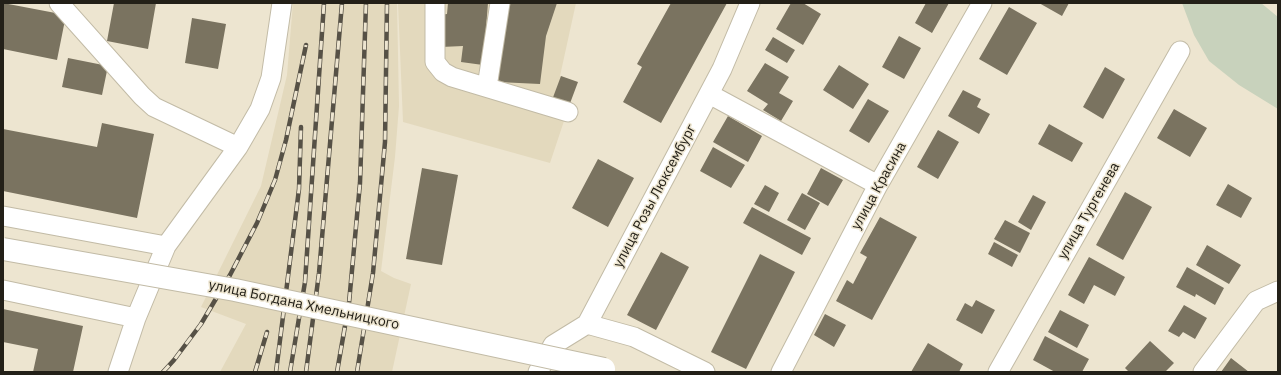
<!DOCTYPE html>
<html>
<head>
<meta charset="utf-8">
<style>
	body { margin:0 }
	#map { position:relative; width:1281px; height:375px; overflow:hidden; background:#ede5d0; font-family:"IBM Plex Sans",sans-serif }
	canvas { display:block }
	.frame { position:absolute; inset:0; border:4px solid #232018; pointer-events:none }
</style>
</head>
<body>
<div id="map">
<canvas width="1281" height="375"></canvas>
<div class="frame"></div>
</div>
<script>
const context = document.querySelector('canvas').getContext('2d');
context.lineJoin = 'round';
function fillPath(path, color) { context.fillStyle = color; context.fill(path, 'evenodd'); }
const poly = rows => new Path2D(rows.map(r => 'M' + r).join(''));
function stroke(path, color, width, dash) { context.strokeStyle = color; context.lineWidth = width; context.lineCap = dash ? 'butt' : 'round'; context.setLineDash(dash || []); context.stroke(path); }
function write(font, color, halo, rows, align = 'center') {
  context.font = font + ' "IBM Plex Sans",sans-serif'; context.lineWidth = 3; context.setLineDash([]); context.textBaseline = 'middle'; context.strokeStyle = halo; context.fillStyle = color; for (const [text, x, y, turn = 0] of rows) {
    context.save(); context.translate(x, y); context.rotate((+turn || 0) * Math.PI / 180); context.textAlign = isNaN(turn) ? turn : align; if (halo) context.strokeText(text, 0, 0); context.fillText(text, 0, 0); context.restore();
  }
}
fillPath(poly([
	[293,3,397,3,399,106,395,157,381,271,394,278,411,284,392,372,220,372,246,324,201,307,261,186,287,75],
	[398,3,576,3,560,76,577,82,550,163,403,122]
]), '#e3d9bd');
fillPath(poly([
	[1182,3,1261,3,1278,17,1278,109,1239,85,1209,61,1194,35]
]), '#c8d2bc');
fillPath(poly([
	[3,3,66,15,57,60,3,49],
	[114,3,156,3,148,49,107,41],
	[448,3,488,3,483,65,461,62,463,46,441,47,439,15,447,14],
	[507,3,557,3,546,36,540,84,498,82],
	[671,3,727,3,661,123,623,102,642,67,637,64],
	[791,3,803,3,821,14,803,45,776,29],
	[926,3,949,3,932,33,915,23],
	[1039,3,1069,3,1062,16],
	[1009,7,1037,23,1007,75,979,59],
	[192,18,226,24,218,69,185,63],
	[899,36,921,48,904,79,882,67],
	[773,37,795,50,787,63,765,50],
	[68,58,108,66,102,95,62,87],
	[765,63,789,77,779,93,793,101,781,121,763,110,768,104,747,91],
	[839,65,869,84,853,109,823,90],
	[1105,67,1125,79,1103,119,1083,107],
	[561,76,578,82,569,106,552,100],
	[963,90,981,99,977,107,990,114,979,134,948,116],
	[868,99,889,111,869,143,849,131],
	[1174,109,1207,128,1190,157,1157,138],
	[728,116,762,136,748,162,713,142],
	[102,123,154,134,137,218,3,191,3,129,97,147],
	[1049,124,1083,143,1072,162,1038,144],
	[938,130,959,142,938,179,917,167],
	[713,147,745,165,731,188,700,171],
	[598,159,634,178,608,227,572,208],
	[422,168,458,175,442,265,406,259],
	[821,168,843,180,828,206,807,194],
	[1228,184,1252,198,1241,218,1216,205],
	[765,185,779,193,769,212,754,204],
	[1125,192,1152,207,1123,260,1096,245],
	[802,193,820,203,805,230,787,220],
	[1033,195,1046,202,1031,230,1018,222],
	[752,207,811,238,802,255,743,223],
	[880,217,917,237,872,320,836,301,847,280,853,284,867,257,860,253],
	[1005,220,1030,233,1020,253,994,239],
	[994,242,1018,255,1012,267,988,254],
	[1207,245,1241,265,1229,284,1196,265],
	[661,252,689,267,656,330,627,315],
	[760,254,795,272,746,369,711,352],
	[1089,257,1125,277,1115,296,1094,285,1084,304,1068,295],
	[1187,267,1224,288,1215,305,1196,294,1195,297,1176,287],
	[976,300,995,310,982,334,956,320,965,303,972,307],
	[1184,305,1207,318,1195,339,1183,332,1179,337,1168,331],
	[3,309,83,326,73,372,33,372,38,349,3,342],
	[1060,310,1089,325,1077,348,1048,332],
	[825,314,846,325,834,347,814,335],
	[1045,336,1089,359,1082,372,1055,372,1033,360],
	[1150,341,1174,363,1165,372,1129,372,1125,368],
	[928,343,963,364,959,372,911,372],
	[1231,358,1249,372,1221,372]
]), '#7a7360');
const minor = poly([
	[59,3,142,96,154,107,238,147],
	[435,3,435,62,443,72,452,77,568,112],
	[487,87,500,3],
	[709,94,878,185],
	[3,216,166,246],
	[3,290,136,318,166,246,238,147,260,109,271,78,282,3],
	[587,324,634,337,705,372],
	[118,372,136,318],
	[538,372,553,345,587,324,722,69,750,3],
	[781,372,878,185,982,3],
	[998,372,1180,51],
	[1203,372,1256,301,1278,291]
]);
stroke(minor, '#c2bba6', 21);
stroke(minor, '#fff', 19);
const rail = poly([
	[163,372,174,360,201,324,230,275,257,223,275,180,286,140,306,45],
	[255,372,267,332],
	[276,372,299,189,301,127],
	[290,372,305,282,324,3],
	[306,372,319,273,342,3],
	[337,372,349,303,360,183,366,3],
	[357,372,373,273,385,142,387,3]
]);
stroke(rail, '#565146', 4.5);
stroke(rail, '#ede5d0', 3, [9]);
const majorBridge = poly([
	[3,249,235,290,604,369]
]);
stroke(majorBridge, '#c2bba6', 24, []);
stroke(majorBridge, '#fff', 22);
write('14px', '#232018', '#ede5d0', [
	["улица Красина",879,186,-61],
	["улица Розы Люксембург",655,196,-62],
	["улица Тургенева",1089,211,-60],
	["улица Богдана Хмельницкого",304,305,12]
]);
</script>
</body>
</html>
